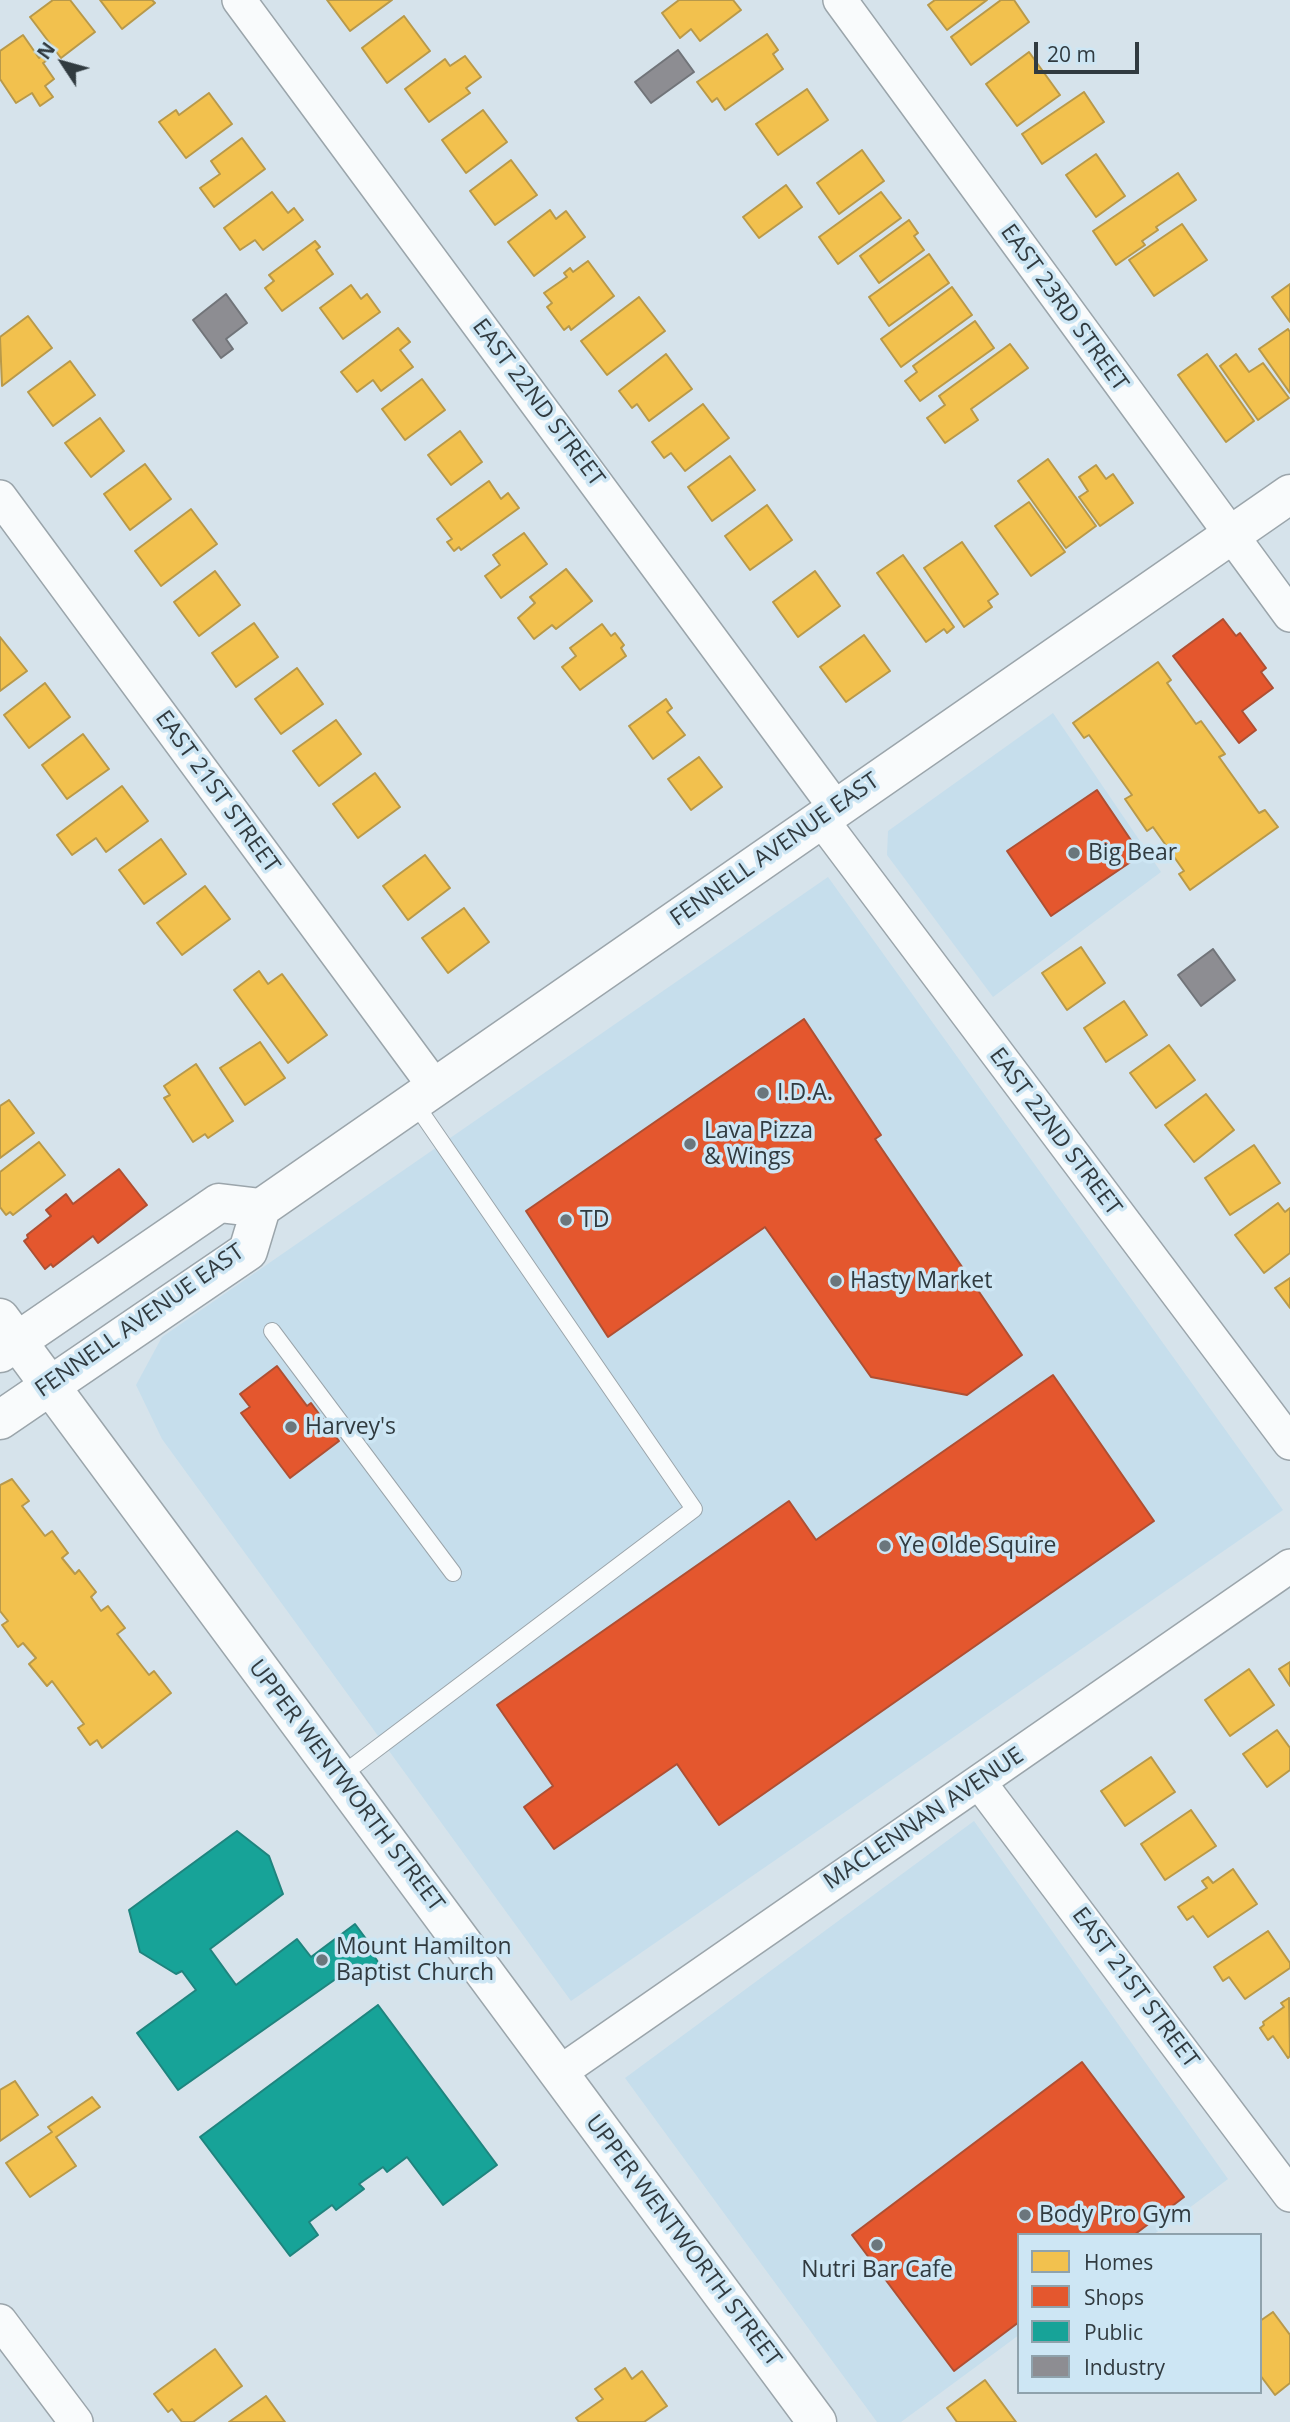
<!DOCTYPE html>
<html>
<head>
<meta charset="utf-8">
<style>
	body { margin:0 }
	#map { position:relative; width:1290px; height:2422px; overflow:hidden; background:#d6e3eb; font-family:"Open Sans",sans-serif }
	canvas { display:block }
	.legend { position:absolute; left:1017px; top:2233px; width:245px; height:161px; box-sizing:border-box; background:#cde6f4; border:2px solid #8fa2ac; margin:0; padding:9px 12px; list-style:none; font-size:21px; color:#313b40 }
	.legend li { display:flex; align-items:center; gap:14px; height:35px }
	.legend b { width:35px; border:2px solid #8fa2ac }
	.north { position:absolute; left:28px; top:28px; width:70px; height:70px; -webkit-text-stroke:5px #cde6f4; paint-order:stroke; rotate:306deg; font-size:19px; font-weight:700; line-height:28px; text-align:center; color:#313b40 }
	.north::after { content:''; display:block; margin:auto; width:24px; height:32px; background:#313b40; clip-path:polygon(50% 0,100% 100%,50% 72%,0 100%) }
	.scale { position:absolute; left:1034px; top:42px; width:105px; height:32px; box-sizing:border-box; border:4px solid #313b40; border-top:0; padding-left:9px; font-size:21px; line-height:24px; white-space:nowrap; color:#313b40; -webkit-text-stroke:5px #cde6f4; paint-order:stroke }
</style>
</head>
<body>
<div id="map">
<canvas width="1290" height="2422"></canvas>
<ul class="legend">
<li><b style="height:19px;background:#f2c14e"></b>Homes</li>
<li><b style="height:19px;background:#e4572e"></b>Shops</li>
<li><b style="height:19px;background:#17a398"></b>Public</li>
<li><b style="height:19px;background:#8d8d92"></b>Industry</li>
</ul>
<div class="north">N</div>
<div class="scale">20 m</div>
</div>
<script>
const context = document.querySelector('canvas').getContext('2d');
context.lineJoin = 'round';
function fillPath(path, color) { context.fillStyle = color; context.fill(path, 'evenodd'); }
const poly = rows => new Path2D(rows.map(r => 'M' + r).join(''));
function stroke(path, color, width, dash) { context.strokeStyle = color; context.lineWidth = width; context.lineCap = dash ? 'butt' : 'round'; context.setLineDash(dash || []); context.stroke(path); }
function write(font, color, halo, rows, align = 'center') {
  context.font = font + ' "Open Sans",sans-serif'; context.lineWidth = 7; context.setLineDash([]); context.textBaseline = 'middle'; context.strokeStyle = halo; context.fillStyle = color; for (const [text, x, y, turn = 0] of rows) {
    context.save(); context.translate(x, y); context.rotate((+turn || 0) * Math.PI / 180); context.textAlign = isNaN(turn) ? turn : align; if (halo) context.strokeText(text, 0, 0); context.fillText(text, 0, 0); context.restore();
  }
}
fillPath(poly([
	[1053,713,1161,872,993,997,887,855,888,831],
	[828,877,1283,1510,571,2001,162,1439,136,1385,162,1337],
	[974,1821,1228,2179,1153,2235,1019,2235,1019,2335,901,2422,877,2422,625,2078]
]), '#c6deec');
const homes = poly([
	[53,0,70,0,95,32,61,58,30,17,53,0],
	[100,0,152,0,155,3,122,29,100,0],
	[327,0,392,0,350,31,327,0],
	[679,0,733,0,741,10,700,41,691,29,680,38,662,13,679,0],
	[935,0,987,0,947,30,928,5,935,0],
	[1001,0,1014,0,1029,22,971,65,951,37,1001,0],
	[404,16,430,51,387,83,362,48,404,16],
	[767,34,778,50,773,54,783,69,725,110,717,98,712,102,697,82,767,34],
	[23,35,39,58,42,55,46,61,43,63,54,79,45,86,53,97,40,106,32,93,16,103,0,79,0,51,23,35],
	[1029,52,1060,95,1017,126,986,84,1029,52],
	[465,56,481,77,466,88,470,93,429,122,405,89,445,59,450,66,465,56],
	[807,89,828,120,778,155,756,124,807,89],
	[1084,92,1104,122,1042,164,1022,134,1084,92],
	[209,93,232,124,186,158,159,122,176,110,179,115,209,93],
	[483,110,507,142,466,173,442,140,483,110],
	[242,138,265,169,214,207,200,188,220,174,211,161,242,138],
	[862,150,884,181,839,214,817,183,862,150],
	[1096,154,1125,196,1096,217,1066,175,1096,154],
	[511,160,537,195,495,225,470,191,511,160],
	[1178,173,1196,200,1156,227,1158,230,1142,241,1145,245,1116,265,1093,231,1178,173],
	[786,185,802,207,759,238,743,217,786,185],
	[272,192,288,213,294,208,303,220,263,250,255,240,240,250,224,228,272,192],
	[881,192,901,218,838,264,819,237,881,192],
	[550,210,556,219,566,211,585,237,534,276,508,242,550,210],
	[909,220,918,233,914,236,924,250,879,283,860,256,909,220],
	[1182,224,1207,260,1154,296,1129,260,1182,224],
	[315,241,320,247,316,250,333,274,282,311,265,288,274,281,269,275,315,241],
	[929,254,949,283,889,326,869,297,929,254],
	[588,261,614,296,571,330,569,326,564,330,547,307,552,303,544,293,567,277,564,273,570,268,573,272,588,261],
	[1290,284,1290,322,1272,297,1290,284],
	[351,285,361,299,367,294,380,312,343,339,320,308,351,285],
	[952,287,972,315,901,367,881,339,952,287],
	[639,297,665,331,607,375,581,341,639,297],
	[28,316,52,348,2,386,0,337,28,316],
	[975,321,994,348,920,401,905,381,917,372,913,366,975,321],
	[398,328,410,342,400,350,413,367,381,391,373,380,357,392,341,372,398,328],
	[1288,329,1290,332,1290,393,1259,349,1288,329],
	[1010,344,1028,368,971,409,978,420,945,443,927,418,945,405,939,396,1010,344],
	[666,354,692,389,649,421,637,404,632,408,619,391,666,354],
	[1207,354,1254,421,1226,442,1178,375,1207,354],
	[1236,354,1249,372,1263,363,1289,398,1258,420,1220,366,1236,354],
	[70,361,95,395,53,426,28,392,70,361],
	[422,379,445,410,405,440,382,409,422,379],
	[703,404,729,438,685,471,671,453,664,458,652,442,703,404],
	[100,418,124,451,91,477,65,443,100,418],
	[460,431,482,462,451,485,428,455,460,431],
	[730,456,755,490,712,521,688,487,730,456],
	[1048,459,1096,526,1066,548,1018,481,1048,459],
	[145,464,171,499,130,530,104,494,145,464],
	[1096,465,1106,479,1113,474,1133,503,1100,526,1079,497,1088,491,1079,477,1096,465],
	[489,481,501,499,508,493,519,508,461,550,459,547,454,551,447,542,452,539,437,519,489,481],
	[1029,502,1065,552,1031,576,995,526,1029,502],
	[767,505,792,540,750,570,725,536,767,505],
	[191,509,217,544,161,586,135,551,191,509],
	[524,533,547,564,501,598,485,576,500,565,493,555,524,533],
	[962,542,998,594,988,601,992,607,964,627,924,568,962,542],
	[903,555,954,627,947,633,944,629,926,642,877,573,903,555],
	[566,569,592,601,556,629,552,625,534,639,518,618,535,603,530,597,566,569],
	[215,571,240,605,199,636,174,602,215,571],
	[815,571,840,606,798,637,773,602,815,571],
	[254,623,278,657,236,687,212,653,254,623],
	[602,624,611,636,615,633,624,645,621,648,626,656,580,690,562,667,576,656,570,648,602,624],
	[864,635,890,671,846,702,820,667,864,635],
	[0,637,27,671,0,691,0,637],
	[1158,662,1171,680,1167,683,1196,724,1201,721,1225,754,1219,757,1259,813,1265,810,1278,827,1190,890,1179,874,1184,871,1153,827,1147,831,1125,799,1132,795,1089,735,1084,738,1073,723,1158,662],
	[297,668,323,704,281,734,255,699,297,668],
	[45,683,70,717,29,748,4,715,45,683],
	[666,699,672,708,667,712,685,735,653,759,629,726,666,699],
	[336,720,361,754,319,786,293,751,336,720],
	[83,734,109,769,67,799,42,765,83,734],
	[699,757,722,787,691,810,668,779,699,757],
	[375,773,400,807,358,838,333,804,375,773],
	[122,786,148,821,106,852,96,838,72,855,57,835,122,786],
	[161,839,186,874,144,904,119,870,161,839],
	[425,855,450,888,408,920,383,886,425,855],
	[205,886,230,919,182,955,157,923,205,886],
	[464,908,489,942,448,973,422,938,464,908],
	[1081,947,1105,983,1067,1010,1042,973,1081,947],
	[259,971,268,984,282,974,327,1035,288,1063,234,990,259,971],
	[1124,1001,1147,1035,1106,1062,1084,1028,1124,1001],
	[260,1042,285,1078,245,1105,220,1068,260,1042],
	[1169,1045,1195,1080,1156,1108,1130,1073,1169,1045],
	[196,1064,233,1121,208,1138,205,1134,193,1142,164,1098,170,1095,164,1086,196,1064],
	[1206,1094,1234,1130,1194,1162,1165,1125,1206,1094],
	[9,1100,34,1133,0,1158,0,1106,9,1100],
	[39,1142,65,1175,13,1215,10,1212,6,1215,0,1207,0,1172,39,1142],
	[1254,1145,1280,1183,1230,1215,1205,1178,1254,1145],
	[1278,1203,1285,1212,1290,1208,1290,1253,1264,1273,1235,1235,1278,1203],
	[1290,1278,1290,1308,1275,1288,1290,1278],
	[12,1479,29,1501,22,1506,45,1536,52,1531,68,1553,62,1558,75,1574,79,1570,96,1592,91,1597,101,1611,108,1606,125,1628,117,1634,149,1675,154,1671,171,1693,102,1748,97,1740,90,1745,78,1728,84,1724,52,1681,47,1686,29,1664,36,1658,23,1643,18,1647,2,1625,8,1621,0,1611,0,1485,12,1479],
	[1290,1662,1290,1686,1279,1669,1290,1662],
	[1249,1669,1274,1705,1230,1736,1205,1700,1249,1669],
	[1277,1730,1290,1748,1290,1770,1267,1787,1243,1754,1277,1730],
	[1151,1757,1175,1792,1125,1826,1101,1791,1151,1757],
	[1191,1810,1216,1846,1165,1880,1141,1844,1191,1810],
	[1233,1869,1257,1904,1208,1937,1193,1916,1187,1920,1178,1907,1207,1888,1202,1881,1208,1877,1213,1883,1233,1869],
	[1268,1931,1290,1963,1290,1968,1245,1999,1229,1977,1223,1981,1214,1967,1268,1931],
	[1289,1998,1290,2056,1288,2058,1273,2036,1268,2040,1260,2028,1264,2025,1263,2022,1284,2007,1281,2003,1289,1998],
	[15,2081,38,2115,0,2141,0,2090,15,2081],
	[92,2097,100,2107,56,2137,76,2166,30,2197,6,2163,52,2132,48,2127,92,2097],
	[1273,2312,1290,2335,1290,2383,1275,2395,1260,2375,1260,2321,1273,2312],
	[215,2349,242,2386,193,2422,182,2422,172,2409,168,2412,154,2394,215,2349],
	[625,2368,632,2379,642,2371,667,2406,644,2422,579,2422,576,2418,603,2399,595,2389,625,2368],
	[985,2380,1016,2422,957,2422,947,2408,985,2380],
	[266,2396,285,2422,229,2422,266,2396]
]);
fillPath(homes, '#f2c14e');
stroke(homes, '#b8994a', 2);
const shops = poly([
	[1223,619,1236,636,1240,633,1266,668,1261,672,1273,688,1242,711,1256,730,1239,743,1173,656,1223,619],
	[1097,790,1141,855,1051,916,1007,851,1097,790],
	[804,1019,881,1135,875,1139,1022,1355,967,1395,871,1377,765,1227,608,1337,526,1211,804,1019],
	[119,1169,147,1205,98,1243,93,1236,53,1267,51,1264,45,1269,24,1241,28,1238,27,1235,51,1216,46,1210,66,1194,73,1204,119,1169],
	[277,1366,307,1406,311,1403,339,1441,290,1478,241,1413,250,1407,240,1394,277,1366],
	[1053,1375,1154,1521,719,1825,677,1764,554,1849,524,1807,553,1786,497,1705,789,1501,816,1540,1053,1375],
	[1082,2062,1184,2197,1134,2235,1019,2235,1019,2322,954,2371,852,2235,1082,2062]
]);
fillPath(shops, '#e4572e');
stroke(shops, '#ae4f33', 2);
const public = poly([
	[237,1831,269,1856,283,1894,210,1949,236,1985,297,1939,311,1957,355,1924,375,1951,372,1953,380,1965,366,1976,357,1964,178,2090,137,2033,196,1990,182,1971,176,1974,140,1952,129,1910,237,1831],
	[378,2005,497,2165,443,2205,407,2157,387,2172,383,2167,359,2184,364,2189,336,2210,332,2205,309,2222,318,2235,290,2256,200,2137,378,2005]
]);
fillPath(public, '#17a398');
stroke(public, '#1f847e', 2);
const industry = poly([
	[678,50,694,72,651,103,635,82,678,50],
	[226,294,247,323,226,339,233,349,221,358,193,320,226,294],
	[1213,949,1235,980,1201,1006,1178,975,1213,949]
]);
fillPath(industry, '#8d8d92');
stroke(industry, '#717479', 2);
const lane = poly([
	[272,1331,453,1573],
	[339,1777,694,1509,414,1102]
]);
const street = poly([
	[239,0,835,807],
	[840,0,1290,615],
	[0,497,435,1087],
	[821,819,1290,1443],
	[979,1782,1290,2195],
	[559,2073,1290,1566],
	[0,2321,76,2422]
]);
const secondary = poly([
	[0,1318,817,2422],
	[0,1353,219,1203,261,1208],
	[0,1420,248,1251,261,1208,1290,494]
]);
stroke(lane, '#9ba5ab', 18);
stroke(street, '#9ba5ab', 36);
stroke(secondary, '#9ba5ab', 41);
stroke(lane, '#f9fbfc', 16);
stroke(street, '#f9fbfc', 33);
stroke(secondary, '#f9fbfc', 38);
for (const [x, y, r, color] of [
	[1074,853,7,"#6b767c"],
	[763,1093,7,"#6b767c"],
	[690,1144,7,"#6b767c"],
	[566,1220,7,"#6b767c"],
	[836,1281,7,"#6b767c"],
	[291,1427,7,"#6b767c"],
	[885,1546,7,"#6b767c"],
	[322,1960,7,"#6b767c"],
	[1025,2215,7,"#6b767c"],
	[877,2245,7,"#6b767c"]
]) { const dot = new Path2D(); dot.arc(x, y, r, 0, 2 * Math.PI); context.fillStyle = color; context.fill(dot); stroke(dot, '#cde6f4', 2.5); }
write('23px', '#313b40', '#cde6f4', [
	["EAST 23RD STREET",1064,308,54],
	["EAST 22ND STREET",538,403,53],
	["EAST 21ST STREET",217,792,54],
	["FENNELL AVENUE EAST",775,850,-35],
	["EAST 22ND STREET",1055,1132,53],
	["FENNELL AVENUE EAST",140,1321,-35],
	["UPPER WENTWORTH STREET",346,1786,53],
	["MACLENNAN AVENUE",924,1819,-34],
	["EAST 21ST STREET",1135,1988,53],
	["UPPER WENTWORTH STREET",683,2241,53]
]);
write('23px', '#313b40', '#cde6f4', [
	["Big Bear",1088,853],
	["I.D.A.",777,1093],
	["Lava Pizza",704,1131],
	["& Wings",704,1157],
	["TD",580,1220],
	["Hasty Market",850,1281],
	["Harvey's",305,1427],
	["Ye Olde Squire",899,1546],
	["Mount Hamilton",336,1947],
	["Baptist Church",336,1973],
	["Body Pro Gym",1039,2215],
	["Nutri Bar Cafe",877,2270,"center"]
], 'left');
</script>
</body>
</html>
